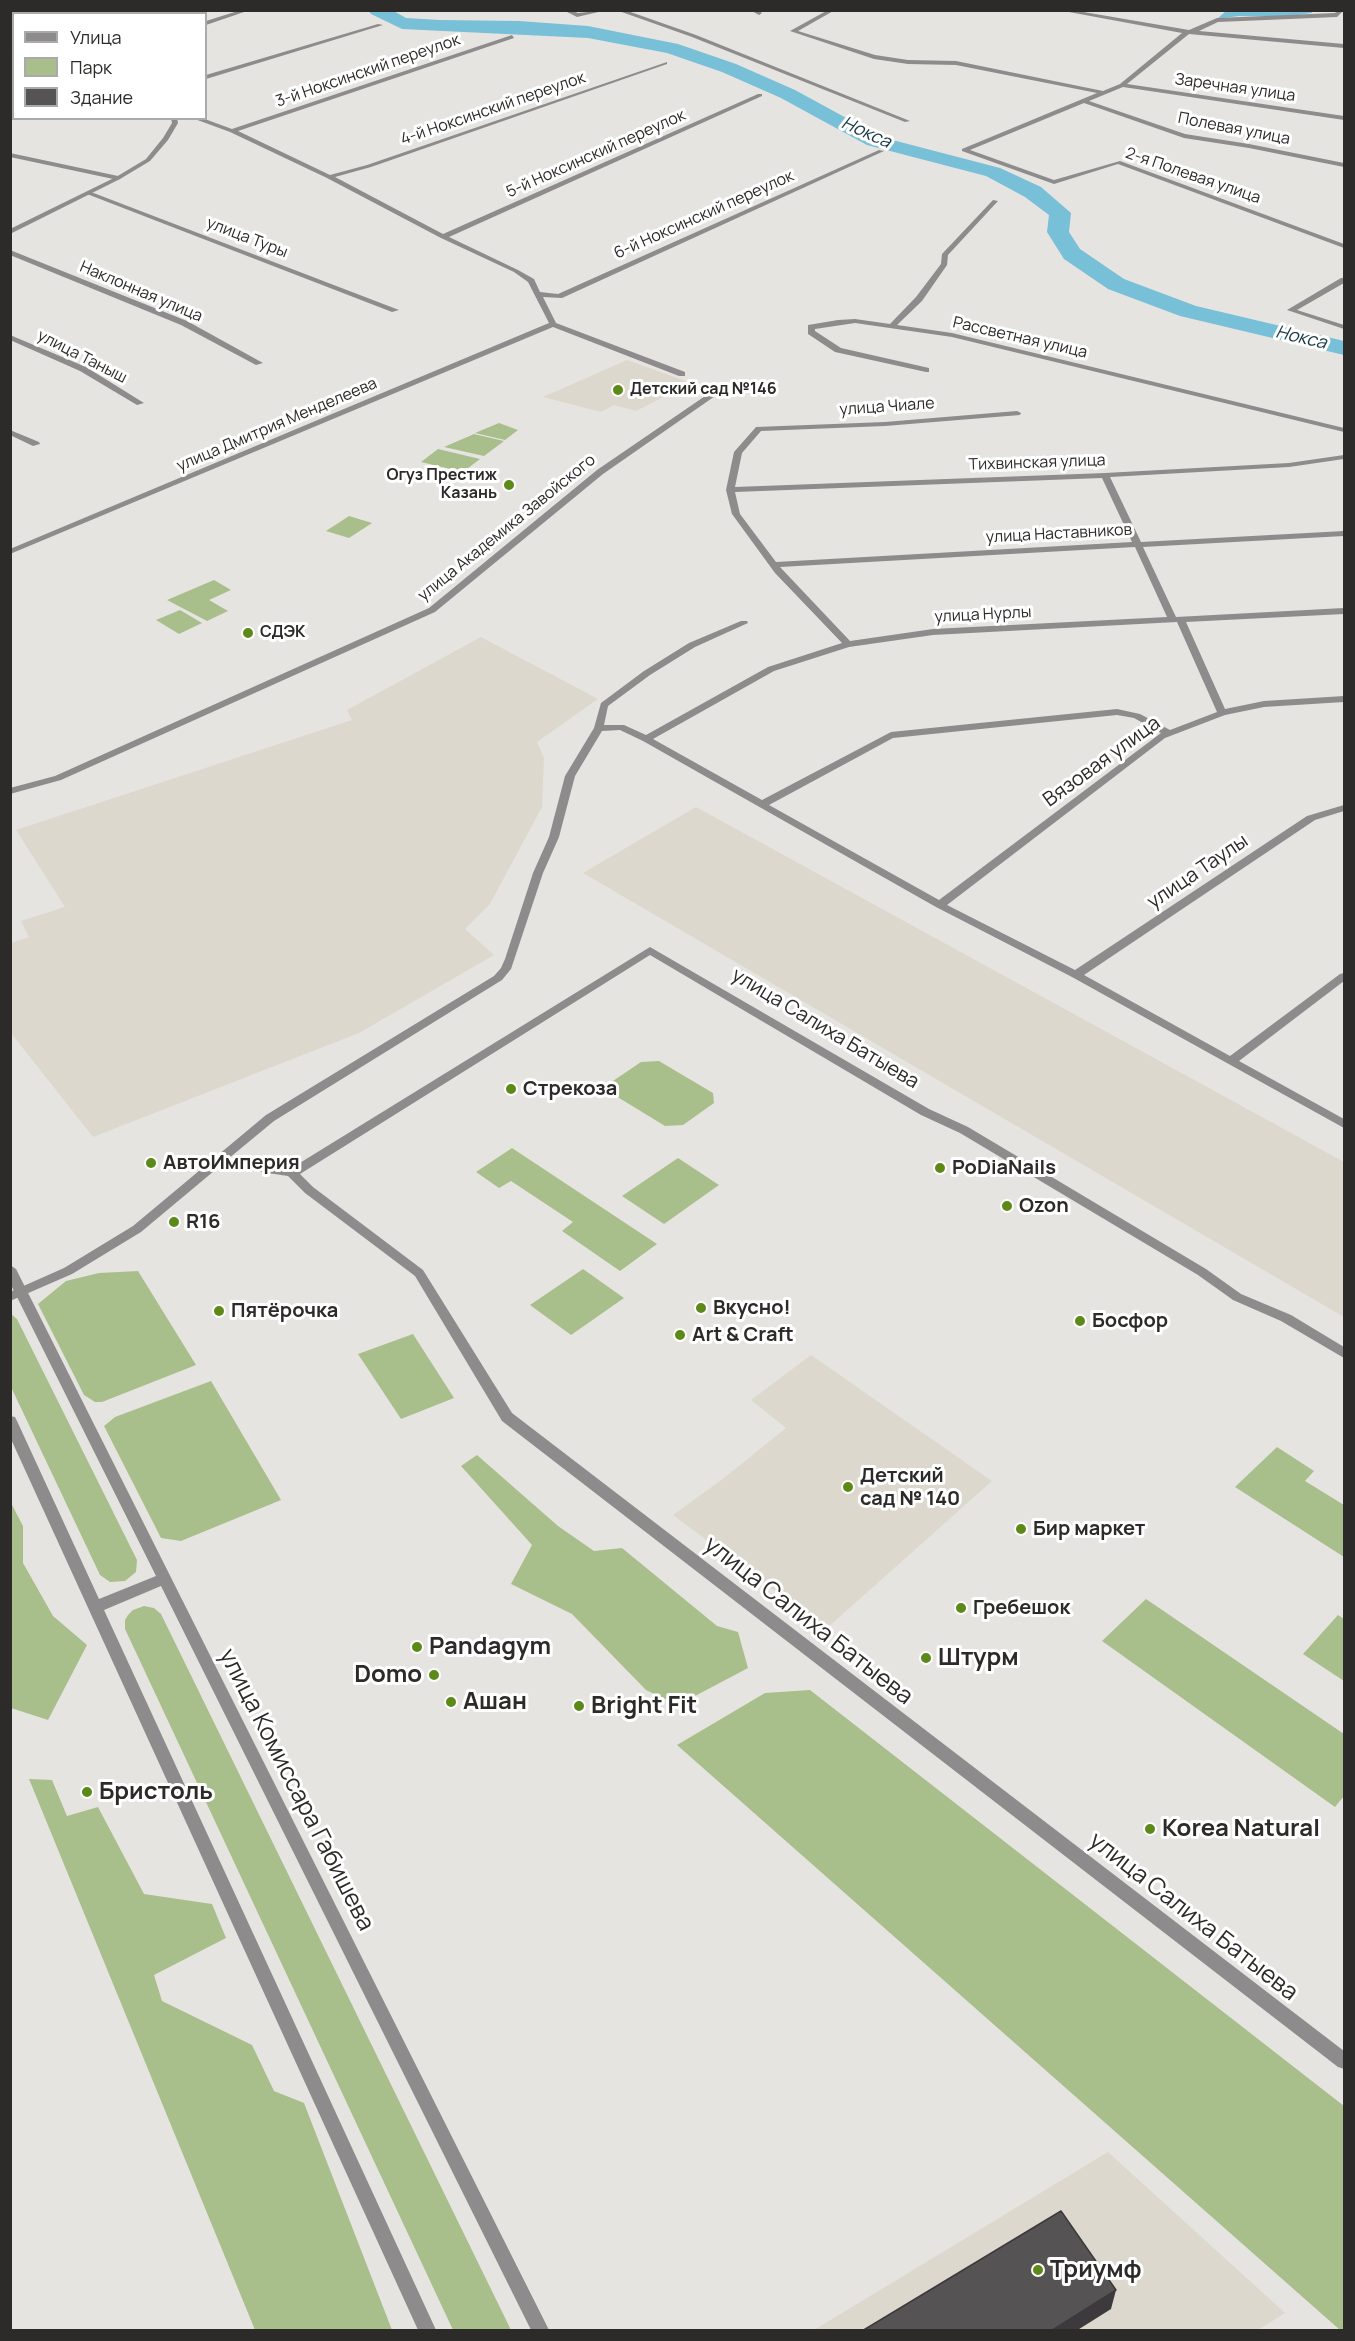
<!DOCTYPE html>
<html>
<head>
<meta charset="utf-8">
<style>
	body { margin:0 }
	#map { position:relative; width:1355px; height:2341px; overflow:hidden; background:#e6e4e0; font-family:Manrope,sans-serif }
	canvas { display:block }
	.frame { position:absolute; inset:0; border:12px solid #2c2b2a; pointer-events:none }
	.legend { position:absolute; left:12px; top:12px; width:195px; height:108px; box-sizing:border-box; background:#fff; border:2px solid #abaaaa; margin:0; padding:8px 10px; list-style:none; font-size:18px; color:#2c2b2a }
	.legend li { display:flex; align-items:center; gap:12px; height:30px }
	.legend b { width:30px; border:2px solid #abaaaa }
</style>
</head>
<body>
<div id="map">
<canvas width="1355" height="2341"></canvas>
<div class="frame"></div>
<ul class="legend">
<li><b style="height:8px;background:#8e8b8c"></b>Улица</li>
<li><b style="height:16px;background:#a8bf8c"></b>Парк</li>
<li><b style="height:16px;background:#565355"></b>Здание</li>
</ul>
</div>
<script>
const context = document.querySelector('canvas').getContext('2d');
context.lineJoin = 'round';
function fillPath(path, color) { context.fillStyle = color; context.fill(path, 'evenodd'); }
const poly = rows => new Path2D(rows.map(r => 'M' + r).join(''));
function stroke(path, color, width, dash) { context.strokeStyle = color; context.lineWidth = width; context.lineCap = dash ? 'butt' : 'round'; context.setLineDash(dash || []); context.stroke(path); }
function write(font, color, halo, rows, align = 'center') {
  context.font = font + ' Manrope,sans-serif'; context.lineWidth = 6; context.setLineDash([]); context.textBaseline = 'middle'; context.strokeStyle = halo; context.fillStyle = color; for (const [text, x, y, turn = 0] of rows) {
    context.save(); context.translate(x, y); context.rotate((+turn || 0) * Math.PI / 180); context.textAlign = isNaN(turn) ? turn : align; if (halo) context.strokeText(text, 0, 0); context.fillText(text, 0, 0); context.restore();
  }
}
fillPath(poly([
	[627,360,691,383,636,411,614,405,601,412,543,397],
	[481,637,598,699,537,742,544,758,542,807,490,904,465,929,494,955,359,1033,93,1137,11,1033,11,943,29,937,21,921,65,907,16,830,352,720,347,710],
	[696,807,1344,1162,1344,1317,583,873],
	[811,1355,992,1481,826,1629,673,1515,724,1478,786,1428,751,1400],
	[1108,2152,1285,2313,1258,2330,814,2330]
]), '#ddd8cd');
fillPath(poly([
	[499,423,518,430,505,440,475,433],
	[474,434,504,441,484,456,444,447],
	[438,449,480,459,463,472,421,462],
	[349,516,372,523,349,538,326,531],
	[214,580,231,590,209,600,228,611,207,621,167,600],
	[180,610,202,623,179,634,156,620],
	[659,1061,713,1093,714,1103,683,1125,665,1126,611,1093,610,1083,641,1062],
	[512,1148,657,1244,620,1271,562,1231,573,1222,511,1181,499,1188,476,1172],
	[678,1158,719,1185,664,1224,622,1196],
	[583,1269,624,1298,571,1335,530,1305],
	[138,1271,196,1365,102,1402,95,1402,84,1395,38,1304,66,1281,99,1273],
	[11,1314,17,1319,137,1560,136,1572,125,1581,110,1582,100,1575,11,1387],
	[413,1334,454,1398,401,1419,358,1354],
	[211,1381,281,1500,181,1541,161,1538,104,1426,115,1417],
	[1277,1447,1314,1471,1305,1481,1344,1505,1344,1557,1235,1487],
	[477,1455,558,1526,594,1551,622,1548,717,1626,738,1632,748,1668,678,1705,646,1690,572,1614,511,1584,532,1545,461,1466],
	[10,1501,23,1526,23,1563,53,1616,87,1645,48,1720,11,1708],
	[1146,1599,1344,1734,1344,1796,1335,1807,1102,1641],
	[144,1606,154,1608,161,1614,511,2330,453,2330,125,1629,125,1620,128,1615,133,1610],
	[1338,1615,1344,1619,1344,1681,1303,1654],
	[810,1690,1344,2106,1344,2330,1340,2330,677,1745,765,1693],
	[29,1779,52,1780,67,1816,98,1807,144,1894,212,1904,226,1938,154,1975,162,2001,252,2045,274,2091,304,2103,392,2330,255,2330]
]), '#a8bf8c');
fillPath(poly([
	[1226,11,1312,11,1312,13,1290,16,1239,16,1217,19]
]), '#78bfd8');
fillPath(poly([
	[368,10,392,10,406,18,440,20,519,21,588,26,678,44,736,64,795,90,881,137,1000,168,1041,187,1071,213,1069,232,1080,249,1124,279,1196,306,1344,341,1344,355,1180,316,1108,289,1064,259,1047,232,1049,215,1025,197,986,176,867,145,781,98,722,72,667,53,588,38,402,29,371,14,368,10]
]), '#78bfd8');
fillPath(poly([
	[241,10,250,10,206,25,206,21,241,10],
	[563,10,571,10,578,13,607,10,577,17,563,10],
	[616,10,625,10,696,35,910,121,905,122,692,37,616,10],
	[750,10,758,10,762,13,759,15,750,10],
	[828,10,835,10,798,31,875,55,908,60,956,61,1103,91,1120,84,1182,33,1058,10,1072,10,1189,30,1217,18,1335,13,1338,10,1344,10,1337,17,1218,22,1199,31,1344,44,1344,48,1189,34,1127,84,1344,116,1344,120,1123,87,1089,101,1185,134,1249,144,1344,163,1344,167,1249,148,1184,138,1084,103,970,150,1054,180,1120,161,1344,244,1344,248,1118,164,1054,184,962,151,962,149,1097,93,956,65,908,64,874,59,790,31,828,10],
	[378,24,383,25,206,79,206,75,378,24],
	[512,35,514,38,238,131,330,175,367,165,667,62,667,64,371,167,335,177,443,234,758,94,762,94,762,96,449,237,518,270,534,279,540,292,558,294,879,150,884,151,562,298,543,297,556,323,685,372,685,376,679,376,553,327,10,554,10,549,549,323,528,282,514,272,441,238,327,178,230,132,192,118,202,118,232,129,512,35],
	[10,153,118,176,121,178,118,180,10,157,10,153],
	[87,192,91,192,399,310,392,312,87,194,87,192],
	[993,200,998,201,948,255,947,265,922,301,897,325,952,333,1344,428,1344,432,952,337,855,323,815,329,815,331,841,348,929,368,929,372,926,372,835,352,808,334,808,325,838,320,855,319,890,324,916,297,941,264,942,254,993,200],
	[10,250,187,321,263,363,256,365,181,325,10,255,10,250],
	[1341,278,1344,278,1344,283,1297,310,1344,325,1344,329,1287,310,1341,278],
	[10,335,86,367,144,403,137,405,80,371,10,340,10,335],
	[711,392,718,394,603,474,435,612,61,780,10,794,10,788,55,776,429,608,597,470,711,392],
	[1017,411,1021,413,1020,415,885,426,761,431,742,453,735,487,1105,473,1289,463,1344,455,1344,459,1289,467,1110,477,1141,542,1344,531,1344,536,1143,547,1176,617,1344,608,1344,614,1186,622,1225,709,1264,701,1344,696,1344,702,1264,707,1225,715,1165,738,947,905,1075,970,1307,816,1344,805,1344,811,1315,820,1084,975,1230,1056,1340,974,1344,973,1344,981,1239,1061,1344,1119,1344,1128,1072,977,936,907,643,741,620,730,602,731,575,776,559,837,543,873,511,969,502,980,274,1121,228,1159,290,1169,650,947,929,1109,968,1127,1206,1269,1241,1294,1291,1315,1344,1347,1344,1358,1281,1321,1233,1300,1198,1275,960,1133,921,1115,650,955,300,1174,313,1187,423,1270,512,1413,1344,2051,1344,2069,1338,2067,502,1421,415,1276,305,1193,288,1176,220,1166,141,1232,72,1274,10,1301,10,1292,64,1268,133,1226,266,1115,494,976,501,968,505,959,533,873,549,837,565,776,594,728,601,703,644,671,689,643,741,621,747,621,748,623,695,647,650,675,608,706,604,725,624,725,646,735,768,667,842,643,775,573,732,514,726,490,734,452,756,427,885,422,1017,411],
	[1102,478,1132,542,776,562,740,514,735,492,1102,478],
	[1135,547,1167,617,933,629,850,641,780,567,1135,547],
	[1177,622,1217,712,1170,730,1140,714,1117,709,891,732,762,800,653,739,774,671,849,647,933,635,1177,622],
	[1117,715,1134,718,1161,733,939,900,769,805,893,738,1117,715],
	[10,430,39,442,40,444,33,446,10,435,10,430]
]), '#8e8b8c');
fillPath(poly([
	[17,10,23,10,25,14,19,14,17,10],
	[171,118,177,118,178,123,168,140,150,161,120,179,10,234,10,229,116,177,146,159,163,138,172,123,171,118],
	[10,1265,16,1269,549,2330,531,2330,161,1586,104,1610,436,2330,418,2330,10,1437,10,1416,15,1417,17,1421,99,1599,156,1576,10,1283,10,1265]
]), '#8e8b8c');
fillPath(poly([
	[1116,2290,1111,2309,1076,2331,1051,2331]
]), '#3c3a3c');
const building = poly([
	[1061,2211,1116,2290,1051,2331,862,2331,1061,2211]
]);
fillPath(building, '#565355');
stroke(building, '#3c3a3c', 1.5);
for (const [x, y, r, color] of [
	[618,390,6,"#5d8919"],
	[509,485,6,"#5d8919"],
	[248,633,6,"#5d8919"],
	[511,1089,6,"#5d8919"],
	[151,1163,6,"#5d8919"],
	[940,1168,6,"#5d8919"],
	[1007,1206,6,"#5d8919"],
	[174,1222,6,"#5d8919"],
	[701,1308,6,"#5d8919"],
	[219,1311,6,"#5d8919"],
	[1080,1321,6,"#5d8919"],
	[680,1335,6,"#5d8919"],
	[848,1487,6,"#5d8919"],
	[1021,1529,6,"#5d8919"],
	[961,1608,6,"#5d8919"],
	[417,1647,6,"#5d8919"],
	[926,1658,6,"#5d8919"],
	[434,1675,6,"#5d8919"],
	[451,1702,6,"#5d8919"],
	[579,1706,6,"#5d8919"],
	[87,1792,6,"#5d8919"],
	[1150,1829,6,"#5d8919"],
	[1038,2270,6,"#5d8919"]
]) { const dot = new Path2D(); dot.arc(x, y, r, 0, 2 * Math.PI); context.fillStyle = color; context.fill(dot); stroke(dot, '#fff', 2); }
write('16px', '#2c2b2a', '#fff', [
	["3-й Ноксинский переулок",368,71,-19],
	["Заречная улица",1235,88,8],
	["4-й Ноксинский переулок",493,109,-19],
	["Полевая улица",1234,129,11],
	["5-й Ноксинский переулок",596,154,-24],
	["2-я Полевая улица",1193,176,19],
	["6-й Ноксинский переулок",704,215,-24],
	["улица Туры",247,238,21],
	["Наклонная улица",141,292,23],
	["Рассветная улица",1020,338,13],
	["улица Таныш",82,357,27],
	["улица Чиале",887,407,-4],
	["улица Дмитрия Менделеева",277,425,-23],
	["Тихвинская улица",1037,463,-2],
	["улица Академика Завойского",507,528,-39],
	["улица Наставников",1059,534,-3],
	["улица Нурлы",983,615,-3]
]);
write('bold 16px', '#2c2b2a', '#fff', [
	["Детский сад №146",630,390],
	["Огуз Престиж",497,476,"right"],
	["Казань",497,494,"right"],
	["СДЭК",260,633]
], 'left');
write('italic 18px', '#173944', '#fff', [
	["Нокса",866,133,24],
	["Нокса",1301,338,13]
]);
write('20px', '#2c2b2a', '#fff', [
	["Вязовая улица",1102,762,-36],
	["улица Таулы",1198,872,-34],
	["улица Салиха Батыева",825,1029,31]
]);
write('bold 20px', '#2c2b2a', '#fff', [
	["Стрекоза",523,1089],
	["АвтоИмперия",163,1163],
	["PoDiaNails",952,1168],
	["Ozon",1019,1206],
	["R16",186,1222],
	["Вкусно!",713,1308],
	["Пятёрочка",231,1311],
	["Босфор",1092,1321],
	["Art & Craft",692,1335],
	["Детский",860,1476],
	["сад № 140",860,1499],
	["Бир маркет",1033,1529],
	["Гребешок",973,1608]
], 'left');
write('24px', '#2c2b2a', '#fff', [
	["улица Салиха Батыева",808,1621,38],
	["улица Комиссара Габишева",296,1790,63],
	["улица Салиха Батыева",1193,1917,38]
]);
write('bold 24px', '#2c2b2a', '#fff', [
	["Pandagym",429,1647],
	["Штурм",938,1658],
	["Domo",422,1675,"right"],
	["Ашан",463,1702],
	["Bright Fit",591,1706],
	["Бристоль",99,1792],
	["Korea Natural",1162,1829],
	["Триумф",1050,2270]
], 'left');
</script>
</body>
</html>
